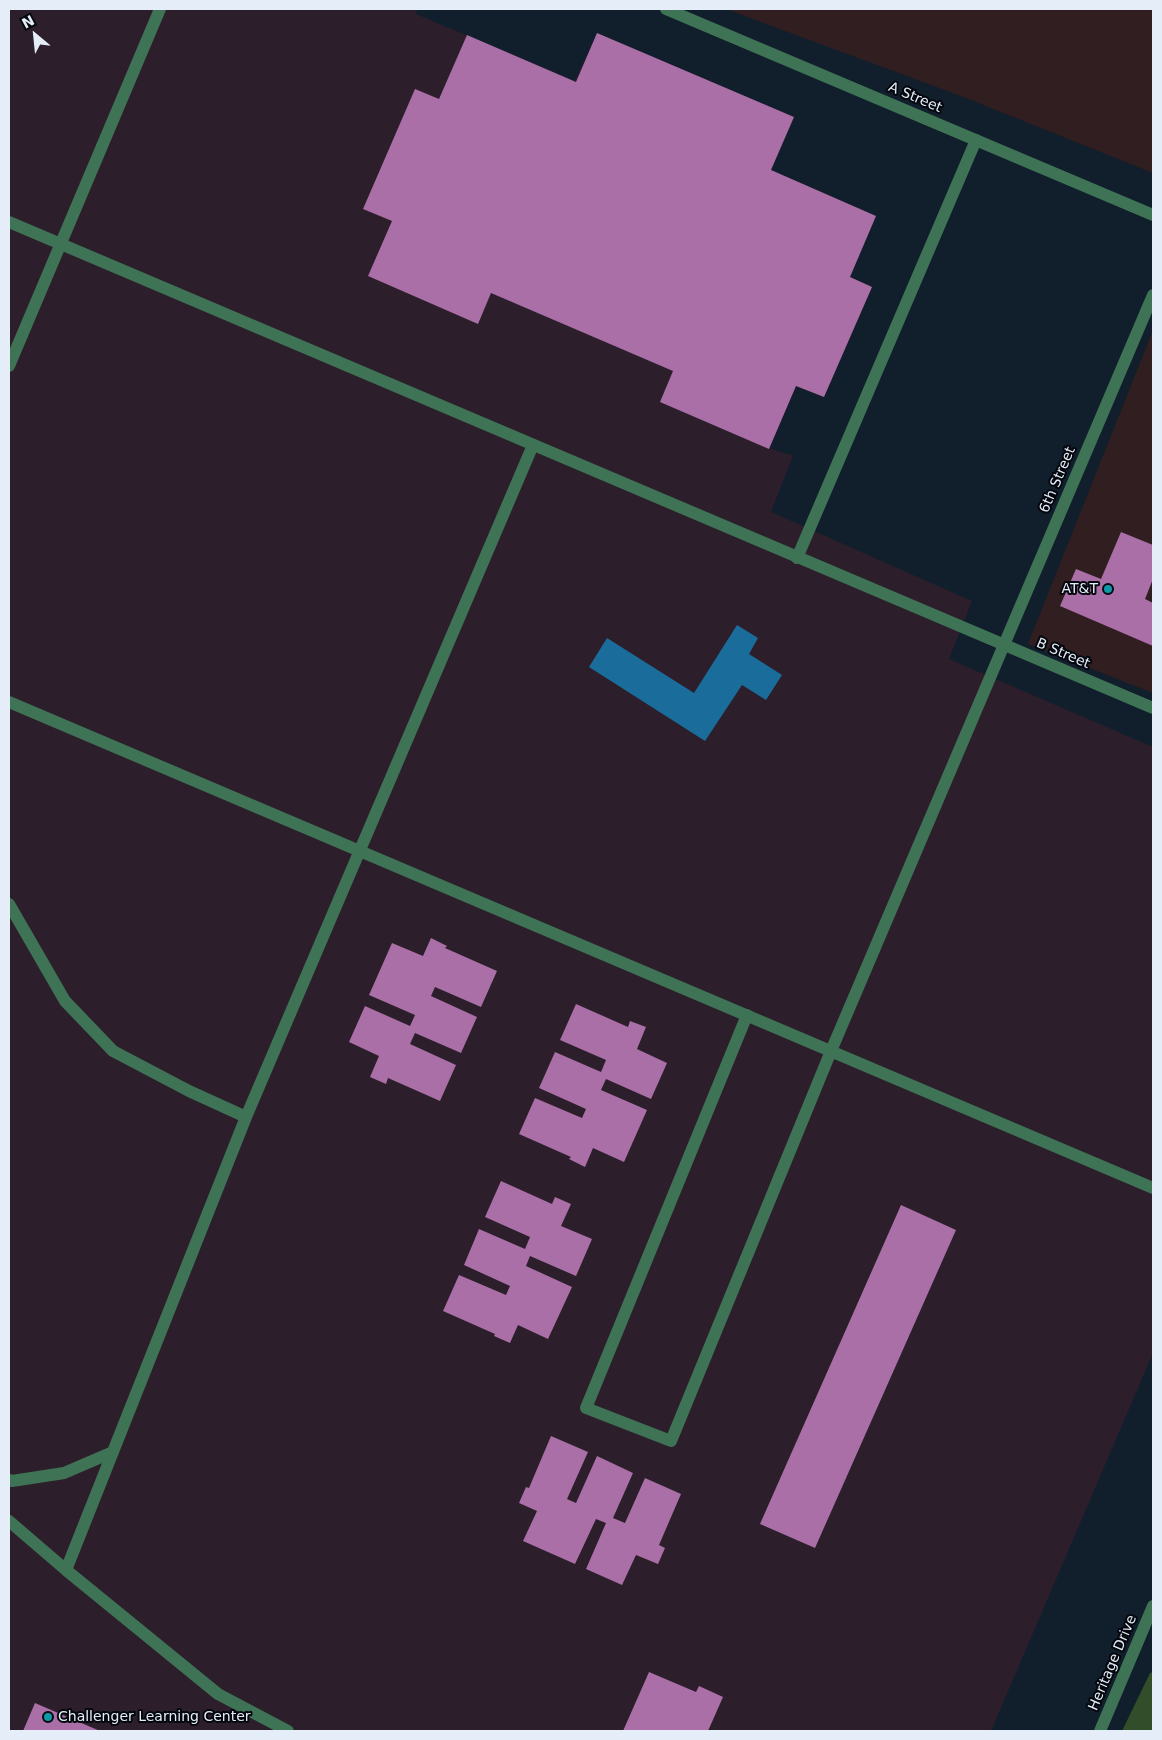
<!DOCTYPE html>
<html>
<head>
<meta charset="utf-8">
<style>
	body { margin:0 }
	#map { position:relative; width:1162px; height:1740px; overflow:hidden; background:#111e2c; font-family:"DejaVu Sans",sans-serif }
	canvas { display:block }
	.frame { position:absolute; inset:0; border:10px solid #e5eef8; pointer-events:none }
	.north { position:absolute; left:10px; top:10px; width:50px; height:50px; -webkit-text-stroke:4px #04070d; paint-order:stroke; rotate:332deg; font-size:14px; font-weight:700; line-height:20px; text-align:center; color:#e5eef8 }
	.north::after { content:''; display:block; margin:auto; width:18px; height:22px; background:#e5eef8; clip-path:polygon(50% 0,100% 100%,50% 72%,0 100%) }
</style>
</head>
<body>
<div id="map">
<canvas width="1162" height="1740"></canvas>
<div class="frame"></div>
<div class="north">N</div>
</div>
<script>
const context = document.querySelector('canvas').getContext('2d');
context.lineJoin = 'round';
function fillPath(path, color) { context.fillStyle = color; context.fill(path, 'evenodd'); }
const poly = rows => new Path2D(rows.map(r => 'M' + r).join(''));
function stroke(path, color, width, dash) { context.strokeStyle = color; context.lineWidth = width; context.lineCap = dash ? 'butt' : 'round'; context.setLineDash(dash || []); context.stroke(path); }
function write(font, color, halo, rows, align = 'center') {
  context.font = font + ' "DejaVu Sans",sans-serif'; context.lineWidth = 4; context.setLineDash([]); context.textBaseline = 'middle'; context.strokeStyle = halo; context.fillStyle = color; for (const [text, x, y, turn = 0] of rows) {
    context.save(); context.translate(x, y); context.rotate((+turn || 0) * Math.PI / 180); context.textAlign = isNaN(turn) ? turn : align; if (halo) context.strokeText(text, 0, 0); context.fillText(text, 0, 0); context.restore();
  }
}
fillPath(poly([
	[726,9,1153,9,1153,173,966,98],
	[1153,330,1153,693,1028,644]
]), '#311e21');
fillPath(poly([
	[9,9,417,9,416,14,575,81,597,33,794,117,771,170,876,216,850,277,872,287,824,397,796,386,769,448,793,456,771,512,972,601,949,659,1153,747,1153,1353,991,1731,9,1731]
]), '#2c1f2b');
fillPath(poly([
	[1153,1672,1153,1731,1122,1731,1150,1673]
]), '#324d29');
fillPath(poly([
	[737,625,758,638,749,654,782,675,766,700,742,685,705,741,589,667,607,638,694,693]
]), '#1a6c9a');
fillPath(poly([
	[597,33,794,117,771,170,876,216,850,277,872,287,824,397,796,386,769,449,660,402,673,371,491,293,478,324,368,276,392,221,363,209,415,89,439,99,467,35,576,82],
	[1121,532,1153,545,1153,579,1145,599,1153,603,1153,646,1060,606,1076,569,1101,579],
	[431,938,447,946,445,948,497,971,481,1007,435,987,431,996,477,1017,461,1053,415,1033,410,1044,456,1065,440,1101,388,1078,386,1084,370,1077,379,1056,349,1042,365,1006,410,1026,415,1015,369,995,392,943,423,956],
	[576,1004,628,1027,630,1021,646,1027,637,1049,667,1063,651,1099,606,1079,601,1090,647,1110,624,1162,593,1148,585,1167,569,1159,571,1157,519,1134,535,1098,582,1118,586,1109,539,1088,555,1052,601,1072,606,1060,560,1040],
	[501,1181,552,1204,555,1197,571,1204,561,1226,592,1239,576,1276,530,1256,526,1266,572,1287,548,1339,518,1325,510,1343,494,1336,495,1334,443,1311,459,1275,506,1295,510,1286,464,1265,479,1229,525,1249,530,1237,485,1217],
	[901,1205,956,1230,815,1548,760,1524],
	[551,1436,588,1452,567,1499,576,1503,597,1456,633,1473,613,1518,625,1523,645,1478,681,1494,659,1545,665,1548,658,1564,636,1555,622,1585,586,1569,606,1523,596,1519,575,1564,523,1541,537,1511,519,1503,526,1487,529,1488],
	[649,1672,696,1692,699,1686,723,1697,708,1731,623,1731],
	[35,1703,100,1731,23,1731]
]), '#a96fa6');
stroke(poly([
	[797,558,976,140],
	[747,1015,586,1408,671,1441,831,1051]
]), '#3f7355', 12);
stroke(poly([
	[666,9,1153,215],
	[9,222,1153,708],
	[9,366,160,9],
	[9,702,1153,1188],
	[9,904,65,1001,113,1051,189,1091,246,1117],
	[831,1051,1153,295],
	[9,1480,12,1481,64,1473,113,1452],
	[9,1521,66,1570],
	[288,1731,218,1694,66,1570,246,1117,533,445],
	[1100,1731,1153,1606]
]), '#3f7355', 12);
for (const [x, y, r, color] of [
	[1108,589,5,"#0f9aa8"],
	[48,1717,5,"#0f9aa8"]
]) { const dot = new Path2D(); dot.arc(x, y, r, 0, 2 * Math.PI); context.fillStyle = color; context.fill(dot); stroke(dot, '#04070d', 2); }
write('14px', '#e5eef8', '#04070d', [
	["A Street",915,98,23],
	["6th Street",1058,480,-67],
	["B Street",1063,654,23],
	["Heritage Drive",1113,1663,-67]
]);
write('14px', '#e5eef8', '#04070d', [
	["AT&T",1098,589],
	["Challenger Learning Center",58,1717,"left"]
], 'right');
</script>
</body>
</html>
